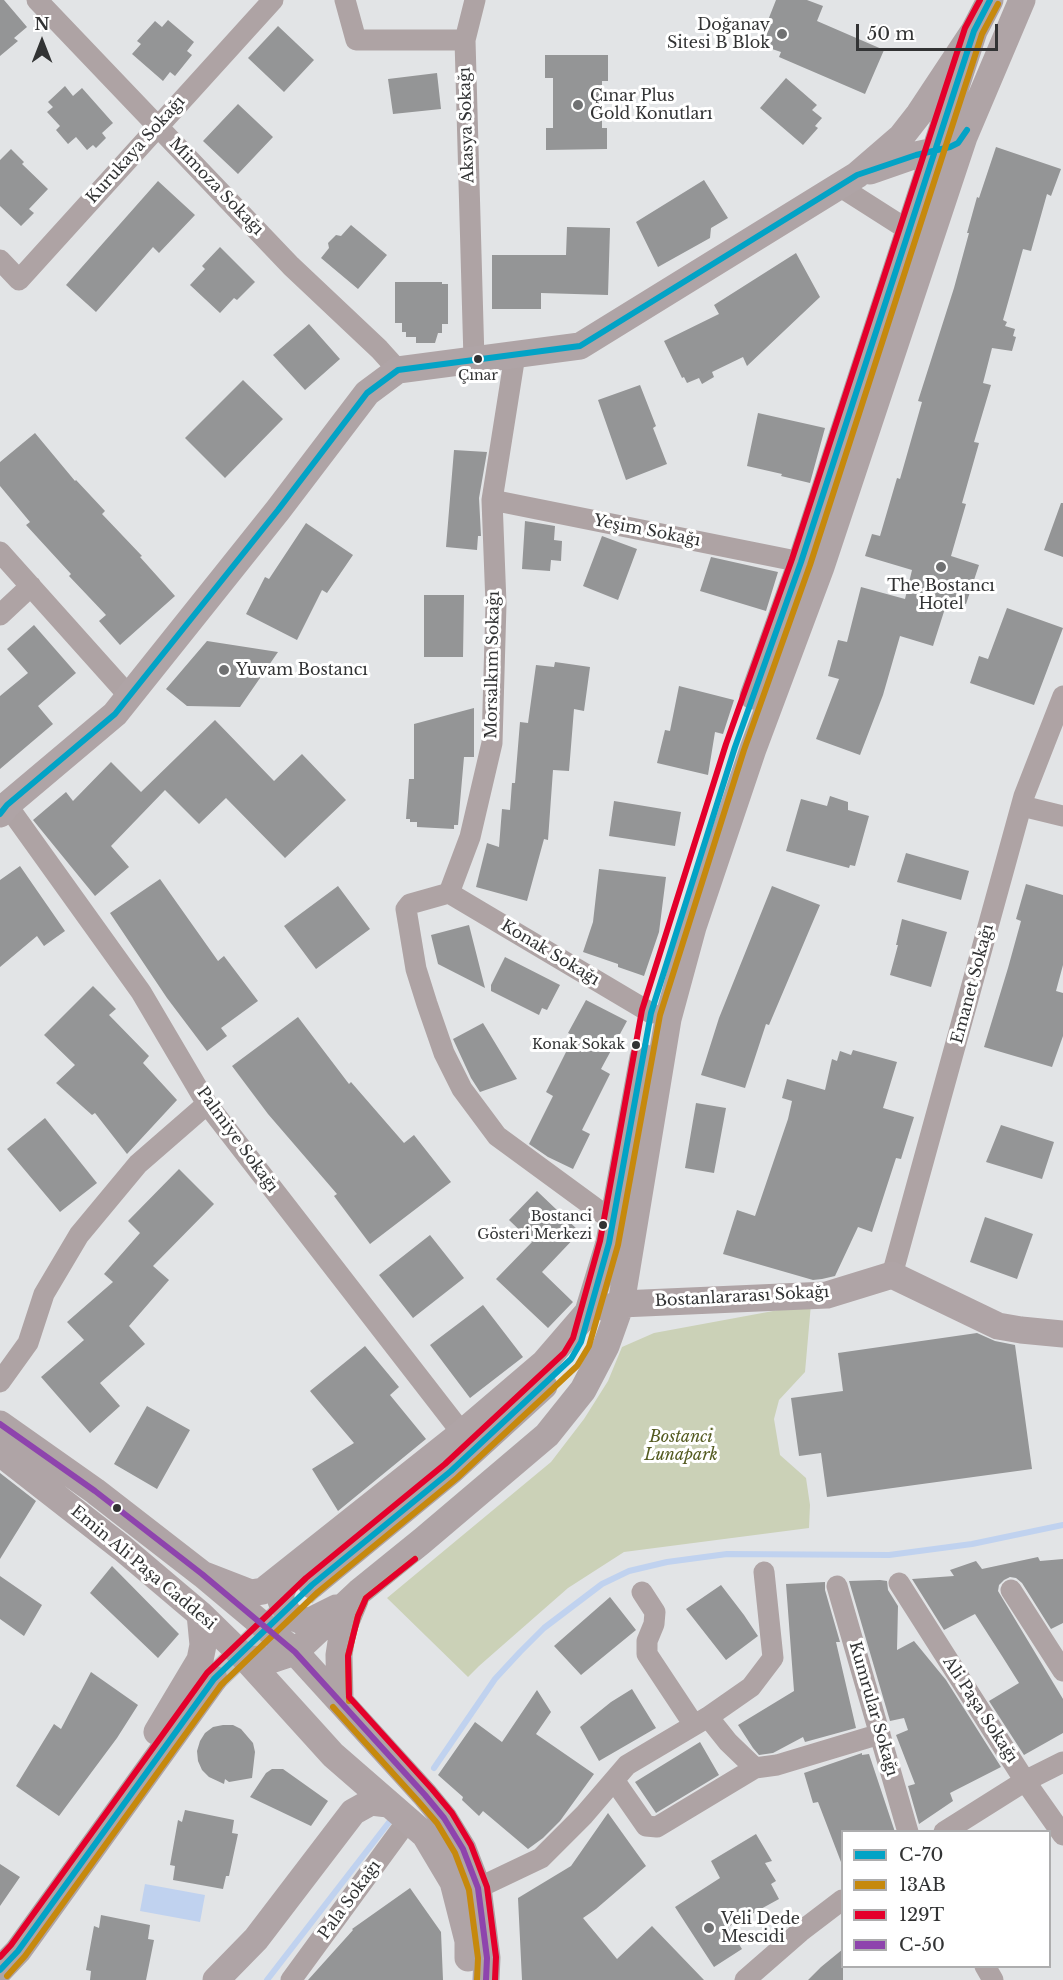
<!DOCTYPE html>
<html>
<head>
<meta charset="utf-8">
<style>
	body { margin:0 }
	#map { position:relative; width:1063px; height:1980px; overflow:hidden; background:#e2e4e6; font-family:"Libre Baskerville",serif }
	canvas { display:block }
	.legend { position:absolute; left:841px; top:1830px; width:210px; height:138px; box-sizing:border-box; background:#fff; border:2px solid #adadae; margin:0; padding:8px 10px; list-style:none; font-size:18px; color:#323334 }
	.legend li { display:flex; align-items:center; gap:12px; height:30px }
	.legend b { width:30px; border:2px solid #adadae }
	.north { position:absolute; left:12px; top:12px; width:60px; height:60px; -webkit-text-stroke:4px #fff; paint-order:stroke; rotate:0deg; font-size:16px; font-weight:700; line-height:24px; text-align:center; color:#323334 }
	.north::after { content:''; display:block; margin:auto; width:21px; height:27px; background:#323334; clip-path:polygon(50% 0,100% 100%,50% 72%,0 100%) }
	.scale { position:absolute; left:856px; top:24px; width:142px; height:27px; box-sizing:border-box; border:3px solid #323334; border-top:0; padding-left:8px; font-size:18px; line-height:21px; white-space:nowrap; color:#323334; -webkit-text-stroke:4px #fff; paint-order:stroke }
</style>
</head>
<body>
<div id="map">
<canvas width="1063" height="1980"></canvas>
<ul class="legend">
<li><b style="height:8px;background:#02a3c6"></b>C-70</li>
<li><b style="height:8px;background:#c6890d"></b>13AB</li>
<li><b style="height:8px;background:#e4002b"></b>129T</li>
<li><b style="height:8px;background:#8e44ad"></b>C-50</li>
</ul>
<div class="north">N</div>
<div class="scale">50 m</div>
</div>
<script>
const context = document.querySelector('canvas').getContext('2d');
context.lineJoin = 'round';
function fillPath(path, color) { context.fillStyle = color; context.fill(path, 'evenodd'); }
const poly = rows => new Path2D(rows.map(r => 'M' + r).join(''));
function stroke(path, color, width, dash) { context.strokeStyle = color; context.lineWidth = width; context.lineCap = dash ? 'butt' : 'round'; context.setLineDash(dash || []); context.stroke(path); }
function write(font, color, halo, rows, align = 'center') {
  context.font = font + ' "Libre Baskerville",serif'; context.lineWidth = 6; context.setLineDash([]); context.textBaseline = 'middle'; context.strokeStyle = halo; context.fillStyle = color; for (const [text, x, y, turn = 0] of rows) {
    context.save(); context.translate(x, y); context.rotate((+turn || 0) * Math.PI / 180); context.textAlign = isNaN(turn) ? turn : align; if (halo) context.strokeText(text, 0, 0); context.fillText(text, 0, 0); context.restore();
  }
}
fillPath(poly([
	[811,1304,805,1372,779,1400,774,1419,780,1455,806,1478,810,1505,809,1528,624,1552,568,1588,479,1666,468,1677,387,1598,551,1462,584,1419,608,1381,622,1347,654,1333]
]), '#cbd1b7');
fillPath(poly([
	[145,1884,205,1895,200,1922,140,1911]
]), '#c0d2ef');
stroke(poly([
	[434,1768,495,1679,520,1652,544,1628,602,1584,629,1571,667,1562,727,1554,889,1555,972,1544,1063,1525],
	[267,1980,390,1821]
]), '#c0d2ef', 6);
fillPath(poly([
	[0,0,4,0,27,27,14,38,18,41,0,56],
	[776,0,807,0,823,6,817,21,884,50,865,94,779,57,781,52,769,48,771,42,761,38],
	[168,20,194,42,187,51,192,55,175,76,170,72,163,81,132,54,141,44,137,41,155,21,162,27],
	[278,26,314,60,284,92,248,58],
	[545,55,608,55,608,81,602,81,602,128,607,128,607,149,546,150,546,128,553,128,553,78,545,78],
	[437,73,441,109,393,114,388,79],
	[786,78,817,105,812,110,822,118,815,126,818,128,803,145,760,108],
	[65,86,73,96,82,88,113,123,102,133,106,138,96,148,93,145,87,150,76,137,68,144,56,130,60,126,47,112,53,107,48,102],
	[238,104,273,137,238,174,203,141],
	[996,147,1061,169,1051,196,1047,194,1031,251,1023,249,1003,320,1007,322,1005,326,1015,329,1013,336,1016,337,1012,351,992,348,983,383,991,385,974,442,979,443,962,503,966,504,951,556,979,565,966,604,948,599,933,646,900,636,883,695,860,755,816,739,839,679,828,676,838,640,847,642,861,587,905,599,912,570,865,556,872,534,880,536,897,478,900,479,922,402,918,401,954,288,969,233,967,233,977,197,979,198],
	[11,149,24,162,22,164,48,189,29,209,34,213,21,226,0,206,0,160],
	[704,180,728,218,711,228,710,238,658,267,636,222],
	[158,181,195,215,159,253,153,247,96,312,66,285],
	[351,225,387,255,358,289,321,258,329,248,328,243,336,235,341,236],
	[567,227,610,228,608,295,541,293,541,309,492,309,492,255,566,255],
	[220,247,255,282,237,300,234,298,220,313,190,285,205,269,202,266],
	[796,253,820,297,747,366,743,357,712,372,714,377,702,384,699,378,687,383,684,377,682,378,664,341,719,314,714,305],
	[395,282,442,282,442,284,448,284,448,324,442,324,442,333,438,333,435,343,416,343,416,337,406,337,406,332,402,332,402,323,395,323],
	[309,324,340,359,305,390,273,355],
	[243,380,283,419,225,478,185,438],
	[640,385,656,426,653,428,667,464,626,480,598,400],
	[758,413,825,428,810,483,781,476,782,474,747,466],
	[35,433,75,481,76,480,105,511,102,514,142,556,140,557,175,596,120,645,99,621,106,615,69,576,71,574,26,525,30,522,0,486,0,462],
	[454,450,487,452,479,498,481,536,478,536,477,550,446,547],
	[1061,503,1063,503,1063,557,1044,550],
	[525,521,555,526,554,540,562,541,561,561,551,560,550,571,522,569],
	[306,523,353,555,327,593,322,590,297,640,246,614,265,577,269,579],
	[602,536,637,549,618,600,583,586],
	[711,557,778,572,766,611,700,591],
	[424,595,464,595,463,657,424,657],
	[1007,608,1063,628,1034,705,970,683,979,656,988,659],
	[34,625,76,673,38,706,53,724,0,769,0,696,28,673,7,649],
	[207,641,278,652,240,707,187,706,166,689],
	[555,662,590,667,584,711,574,709,569,771,553,770,548,840,544,839,527,901,476,887,487,843,499,847,502,809,510,810,512,783,515,783,520,722,528,723,536,665,554,667],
	[679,686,734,700,723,734,715,732,708,775,657,763,665,730,670,731],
	[474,708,474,757,464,757,458,825,454,825,454,829,417,827,417,822,410,822,410,819,406,819,409,779,414,779,414,724],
	[215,720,274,781,302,754,346,800,285,858,226,798,199,824,165,790,111,846,129,867,95,896,33,820,66,792,73,801,111,762,141,792],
	[830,796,848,802,848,810,869,816,855,866,850,865,849,868,786,851,801,799,827,806],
	[614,801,681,812,675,846,609,836],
	[906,853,969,871,961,900,897,882],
	[20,866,65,931,44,946,37,936,0,967,0,880],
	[599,869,666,877,659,932,644,976,618,967,618,964,583,952,593,922],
	[160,879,218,961,224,956,258,1001,221,1028,227,1036,207,1051,167,998,110,913],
	[1026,884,1063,895,1063,965,1056,991,1063,993,1063,1036,1052,1067,984,1047,1008,968,1021,921,1016,919],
	[338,886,370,929,316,969,284,926],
	[772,886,820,905,769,1025,766,1024,745,1088,701,1075,719,1018],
	[902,919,947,932,931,987,890,975,898,945,896,945],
	[469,925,485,988,438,964,431,935],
	[505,957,560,985,547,1010,542,1008,539,1015,491,991,491,985],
	[93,986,116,1009,109,1015,149,1056,143,1063,177,1100,127,1154,95,1113,92,1115,56,1083,75,1065,44,1035],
	[586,1000,627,1021,601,1069,610,1074,582,1130,590,1134,573,1169,548,1157,529,1144,553,1096,546,1092,574,1036,568,1033],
	[298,1017,349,1084,351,1082,404,1143,414,1135,451,1182,370,1244,334,1196,337,1194,268,1114,232,1066],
	[483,1023,517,1079,480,1092,471,1078,453,1039],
	[853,1050,897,1062,883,1108,914,1117,901,1159,896,1158,872,1232,858,1227,835,1276,822,1279,813,1280,723,1254,737,1210,755,1216,788,1119,792,1101,782,1098,787,1079,825,1090,832,1059,837,1061,840,1051,851,1055],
	[696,1103,726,1108,714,1173,685,1168],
	[45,1118,97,1183,60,1212,7,1149],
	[1001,1125,1054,1142,1042,1179,986,1162],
	[179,1169,214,1204,153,1266,169,1280,129,1326,145,1344,100,1383,120,1406,90,1433,41,1377,84,1340,67,1322,113,1282,104,1274,140,1233,128,1221],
	[537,1191,580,1232,542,1272,573,1302,548,1328,496,1279,532,1242,509,1220],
	[985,1217,1033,1234,1017,1279,970,1262],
	[430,1235,464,1278,413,1318,379,1275],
	[483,1305,523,1357,470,1398,430,1345],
	[977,1333,995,1341,1015,1345,1032,1469,827,1497,821,1453,799,1456,791,1398,843,1391,838,1353],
	[365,1346,399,1387,390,1395,426,1439,338,1511,312,1469,354,1443,310,1391],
	[147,1406,190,1430,157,1489,114,1464],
	[0,1473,36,1501,0,1559],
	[1038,1557,1040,1561,1063,1559,1063,1623,1051,1629,1022,1583,1016,1578,1010,1577,1004,1580,999,1585,998,1591,1063,1699,1063,1733,1024,1755,989,1701,1019,1683,1002,1656,975,1614,944,1630,912,1579,954,1576,950,1570,976,1561,982,1569],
	[112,1566,179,1634,158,1658,90,1593],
	[0,1576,42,1605,24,1636,0,1619],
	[880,1580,887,1581,888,1590,898,1606,897,1650,914,1641,946,1680,1001,1767,950,1793,953,1801,919,1824,908,1786,915,1784,896,1735,908,1730,904,1718,890,1721,849,1581],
	[825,1582,825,1590,840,1642,836,1642,856,1728,805,1742,803,1737,773,1753,759,1755,753,1748,738,1725,794,1691,786,1584],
	[721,1585,744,1615,758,1636,726,1660,686,1609],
	[610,1597,636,1630,581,1675,554,1646],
	[91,1672,138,1705,117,1738,59,1816,16,1786,54,1724,61,1729],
	[632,1689,656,1728,599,1761,580,1727,611,1702],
	[537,1690,551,1712,536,1734,594,1774,560,1821,543,1838,528,1849,483,1811,479,1816,462,1800,463,1797,438,1775,475,1722,502,1742],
	[223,1725,233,1725,241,1729,253,1743,255,1752,252,1778,229,1782,225,1779,224,1784,209,1777,202,1770,198,1761,197,1751,200,1741,205,1733,213,1727],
	[700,1742,719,1775,656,1813,635,1782],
	[862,1753,862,1755,869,1754,895,1832,843,1832,841,1862,818,1802,813,1803,804,1773],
	[272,1769,283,1769,328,1801,311,1826,250,1797,266,1773],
	[185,1810,234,1820,232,1833,238,1834,229,1876,226,1876,223,1889,173,1880,175,1866,170,1865,178,1820,182,1822],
	[608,1813,646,1866,596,1909,583,1918,617,1959,652,1926,704,1980,522,1980,518,1898,571,1866],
	[756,1834,772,1861,765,1863,776,1881,771,1884,779,1899,728,1927,742,1949,714,1967,675,1907,720,1878,711,1861],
	[0,1864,20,1877,0,1906],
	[410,1888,441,1932,443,1980,308,1980,353,1930,352,1929],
	[101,1915,150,1925,148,1939,154,1940,146,1980,90,1980,91,1971,86,1970,94,1926,99,1928],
	[843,1949,843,1980,808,1980,821,1967]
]), '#949596');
stroke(poly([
	[214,1679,312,1585]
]), '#bfc1c2', 27, [27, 14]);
stroke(poly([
	[37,0,291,266,379,349,398,370],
	[345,0,356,40,465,40,474,360],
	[465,40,475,0],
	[839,186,908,230],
	[0,260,19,280,273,0],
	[492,500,801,562],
	[0,552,129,696],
	[0,615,31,586],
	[7,805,141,992,207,1104,462,1433],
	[1022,806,1063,816],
	[449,893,470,837,492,743,496,604,492,500,515,355],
	[449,893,410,904,406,909,416,969,427,1004,444,1053,462,1089,497,1136,613,1221],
	[449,893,651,1013],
	[892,1275,1024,796,1063,696],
	[0,1382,28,1343,44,1294,79,1235,138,1164,207,1104],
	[899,1583,1025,1781,1063,1835],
	[837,1586,908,1832],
	[1011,1590,1063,1671],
	[642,1592,655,1612,654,1624,647,1641,647,1654,694,1725],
	[708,1717,728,1742,755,1768,777,1765,880,1734],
	[614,1780,646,1826,657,1827,755,1768],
	[944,1832,1025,1781,1063,1762],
	[478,1888,541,1858,584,1815,627,1765,708,1717,751,1687,773,1658,764,1572],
	[985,1966,993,1980],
	[291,1980,408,1820],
	[745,1980,800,1932,842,1900]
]), '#aea3a4', 21);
stroke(poly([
	[870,171,916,155,948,148],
	[753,696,801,562,974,31],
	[0,814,7,805,115,714,278,510,367,393,398,370,580,346,857,175,901,137,919,114,974,31,990,0],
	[606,1308,621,1304,827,1295,892,1275,998,1326,1021,1330,1063,1334],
	[0,1424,95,1491,202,1574,295,1652,425,1795,444,1818,463,1849,478,1888,487,1958,486,1980],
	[0,1453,122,1548,200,1614,246,1659,333,1755,425,1835,453,1882,468,1941,468,1958],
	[291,1569,281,1593,281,1601,289,1615,299,1620,310,1621,336,1608],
	[202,1574,251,1593,263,1591,462,1433,544,1363,588,1312,609,1243,643,1057],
	[312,1585,451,1471,544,1386],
	[246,1659,271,1660,295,1652,359,1592,422,1541,547,1435,583,1390,606,1346,621,1304,668,1019,693,927,753,749,821,567,964,137,1022,0],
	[340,1701,339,1655,343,1629,355,1600],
	[157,1732,200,1660,203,1645,200,1614],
	[0,1970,18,1951,214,1679],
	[216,1980,256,1939,353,1812,371,1802,388,1804]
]), '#afa4a6', 27);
stroke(poly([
	[0,814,7,805,115,714,278,510,367,393,398,370,580,346,857,175,916,155,950,147,958,143,967,130],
	[0,1970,18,1951,214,1679,312,1585,451,1471,571,1359,581,1342,609,1243,651,1013,735,747,801,562,974,31,990,0]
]), '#02a3c6', 6);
stroke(poly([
	[349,1701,348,1656,358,1616,366,1598,415,1559],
	[333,1707,418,1801,437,1823,455,1853,469,1890,478,1958,477,1980],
	[7,1976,25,1956,221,1685,318,1592,457,1478,577,1366,589,1346,618,1245,660,1015,744,750,810,565,982,34,998,4]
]), '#c6890d', 6);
stroke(poly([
	[415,1559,366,1598,358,1616,348,1656,349,1697,432,1789,452,1813,471,1845,487,1887,496,1957,495,1980],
	[0,1957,11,1945,207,1673,306,1578,445,1464,564,1353,573,1338,600,1241,642,1010,726,744,792,559,965,28,980,0]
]), '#e4002b', 6);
stroke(poly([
	[0,1424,95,1491,202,1574,295,1652,425,1795,444,1818,463,1849,478,1888,487,1958,486,1980]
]), '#8e44ad', 6);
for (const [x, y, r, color] of [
	[782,34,6,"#707172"],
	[578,105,6,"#707172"],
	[478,359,5,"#323334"],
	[941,567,6,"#707172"],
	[224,670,6,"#707172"],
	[636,1045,5,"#323334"],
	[603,1225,5,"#323334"],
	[117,1508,5,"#323334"],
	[709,1928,6,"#707172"]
]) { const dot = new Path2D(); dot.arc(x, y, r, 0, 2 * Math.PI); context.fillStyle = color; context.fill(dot); stroke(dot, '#fff', 2); }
write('14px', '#323334', '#fff', [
	["Çınar",478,376,"center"],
	["Konak Sokak",625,1045],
	["Bostanci",592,1217],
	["Gösteri Merkezi",592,1235]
], 'right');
write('16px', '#323334', '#fff', [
	["Doğanay",770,25,"right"],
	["Sitesi B Blok",770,43,"right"],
	["Çınar Plus",590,96],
	["Gold Konutları",590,114],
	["The Bostancı",941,586,"center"],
	["Hotel",941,604,"center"],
	["Yuvam Bostancı",236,670],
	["Veli Dede",721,1919],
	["Mescidi",721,1937]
], 'left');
write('16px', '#323334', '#fff', [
	["Akasya Sokağı",467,125,-92],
	["Kurukaya Sokağı",136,150,-48],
	["Mimoza Sokağı",216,187,46],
	["Yeşim Sokağı",647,531,11],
	["Morsalkım Sokağı",493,665,-89],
	["Konak Sokağı",550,953,31],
	["Emanet Sokağı",973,984,-75],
	["Palmiye Sokağı",237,1140,54],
	["Bostanlararası Sokağı",742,1297,-3],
	["Emin Ali Paşa Caddesi",143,1568,40],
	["Kumrular Sokağı",873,1709,74],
	["Ali Paşa Sokağı",980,1710,57],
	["Pala Sokağı",350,1900,-54]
]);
write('italic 16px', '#545b21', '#fff', [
	["Bostanci",681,1437],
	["Lunapark",681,1455]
]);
</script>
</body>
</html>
